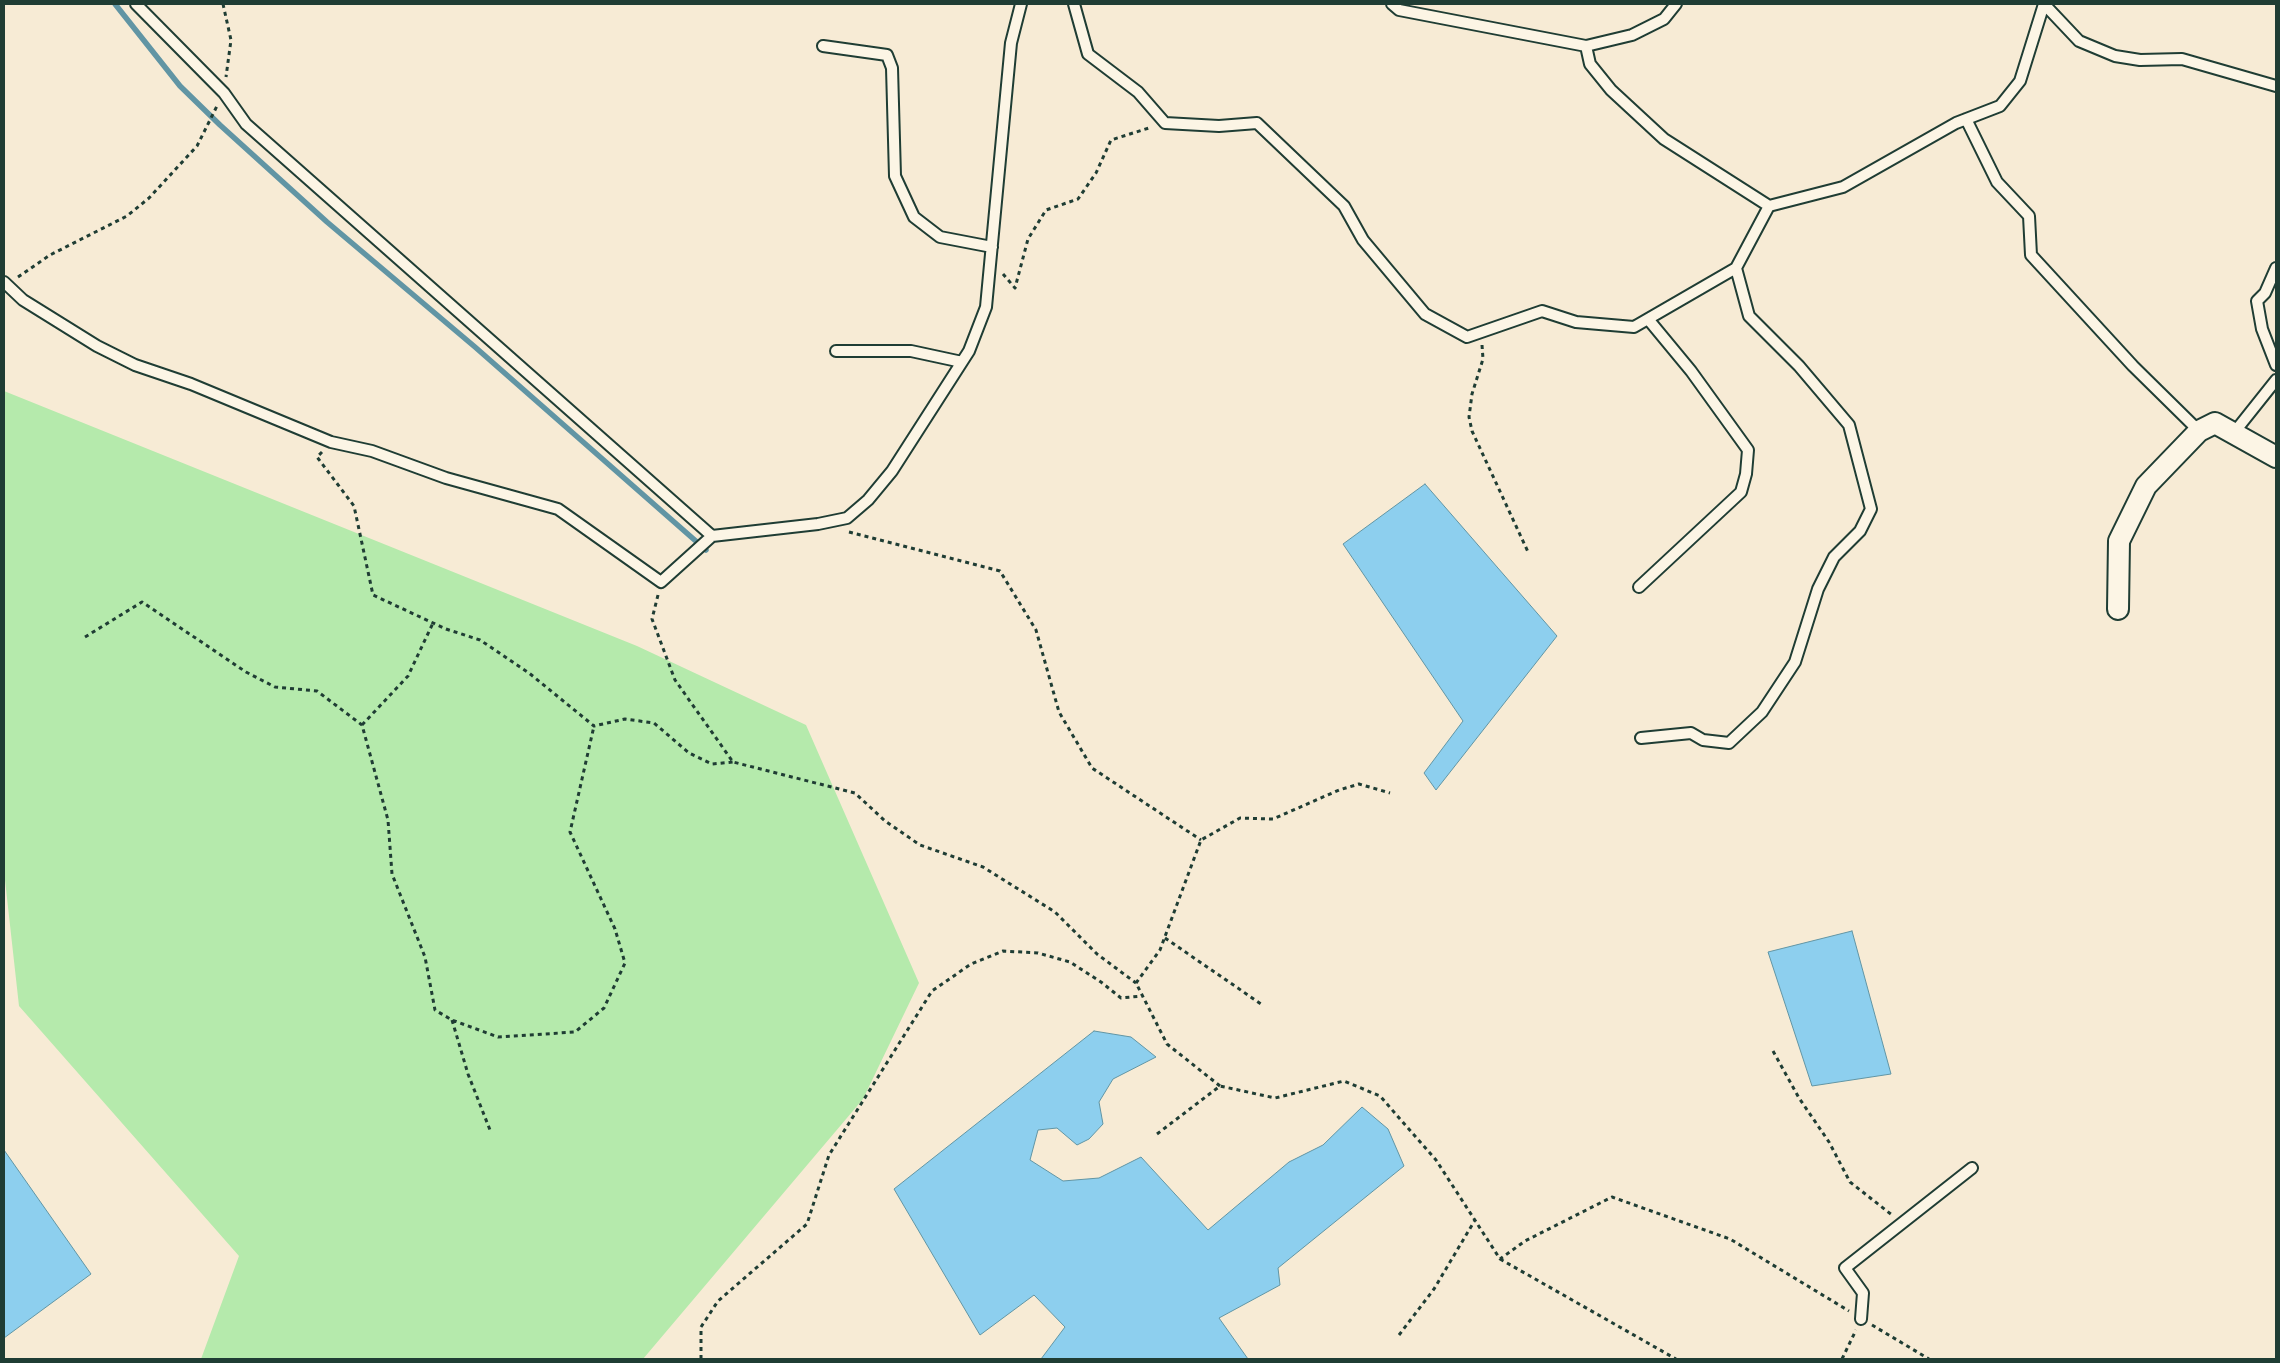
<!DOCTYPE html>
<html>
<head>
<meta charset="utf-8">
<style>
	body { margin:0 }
	#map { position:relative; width:2280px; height:1363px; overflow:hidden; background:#f7ebd5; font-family:"Gochi Hand",sans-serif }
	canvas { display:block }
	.frame { position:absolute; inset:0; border:5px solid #1f3d34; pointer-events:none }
</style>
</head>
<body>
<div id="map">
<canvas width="2280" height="1363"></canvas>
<div class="frame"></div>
</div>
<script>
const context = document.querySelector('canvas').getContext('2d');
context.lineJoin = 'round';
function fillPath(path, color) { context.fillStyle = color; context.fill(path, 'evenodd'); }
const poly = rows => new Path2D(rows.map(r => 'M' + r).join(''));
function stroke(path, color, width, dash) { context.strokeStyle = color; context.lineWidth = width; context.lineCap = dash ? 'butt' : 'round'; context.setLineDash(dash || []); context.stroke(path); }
fillPath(poly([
	[4,391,637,646,806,725,919,983,863,1099,643,1359,201,1359,239,1256,19,1006,4,871]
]), '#b5eaac');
const water = poly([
	[1425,484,1557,636,1436,790,1424,773,1463,721,1343,544,1425,484],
	[1852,931,1891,1074,1812,1086,1768,952,1852,931],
	[1094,1031,1131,1037,1156,1057,1113,1079,1099,1102,1103,1124,1089,1139,1077,1145,1057,1128,1038,1130,1030,1160,1063,1181,1099,1178,1141,1157,1208,1230,1289,1162,1323,1145,1362,1107,1388,1129,1404,1166,1278,1268,1280,1285,1219,1318,1248,1359,1041,1359,1065,1327,1034,1295,980,1335,894,1189,1094,1031],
	[4,1150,91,1274,4,1338,4,1150]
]);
fillPath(water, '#8dcfee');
stroke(water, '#6195a4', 1);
stroke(poly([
	[115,4,180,86,220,125,327,222,475,347,706,550]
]), '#6195a4', 5.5);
const lane = poly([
	[136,4,224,93,246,124,712,536],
	[1074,4,1088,54,1138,92,1165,123,1219,126,1257,123,1344,206,1363,240,1425,314,1467,337,1542,311,1576,322,1634,327,1736,268,1769,206,1843,187,1956,123,2000,106,2020,81,2044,4],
	[1392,4,1399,10,1586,46,1632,35,1664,19,1676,4],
	[2044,4,2079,41,2115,56,2140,60,2182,59,2276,86],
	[823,46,887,55,892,68,895,176,914,217,940,237,992,247],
	[1586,46,1590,64,1611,90,1664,139,1769,206],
	[1966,119,1997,182,2029,216,2031,255,2133,366,2199,431],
	[2276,268,2265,293,2257,301,2262,329,2276,365],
	[4,282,23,300,97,346,135,365,191,384,331,442,372,451,446,478,558,509,661,582,712,536,818,524,847,518,868,500,892,471,969,351,986,307,1011,43,1021,4],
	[836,351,911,351,962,362],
	[2233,434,2276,380],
	[1639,587,1741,492,1746,474,1748,450,1691,371,1648,319],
	[1641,738,1691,733,1703,740,1729,743,1762,712,1795,662,1818,589,1834,557,1860,531,1871,509,1849,425,1799,366,1749,316,1736,268],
	[1861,1319,1863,1293,1845,1268,1972,1168]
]);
const street = poly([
	[2118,609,2119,541,2146,486,2199,431,2215,423,2276,457]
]);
stroke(lane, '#1f3d34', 14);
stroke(street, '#1f3d34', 24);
stroke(poly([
	[223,4,231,40,226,77],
	[1003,274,1015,288,1028,239,1046,210,1078,199,1096,173,1111,140,1152,127],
	[18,277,50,255,127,216,149,198,197,146,217,106],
	[1482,345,1483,359,1472,394,1469,417,1472,431,1529,554],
	[322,452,317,457,354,506,373,595,446,629,480,640,529,673,594,726,625,719,654,723,689,753,712,764,733,762],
	[849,532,1000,571,1036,630,1059,712,1092,768,1201,840],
	[658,595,652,619,675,680,733,762,855,793,885,821,920,845,983,867,1055,912,1097,954,1136,983],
	[85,637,142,602,246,672,275,687,317,691,362,725,388,820,392,874,425,957,435,1010,452,1020,498,1037,575,1032,604,1008,625,963,615,929,570,832,594,726],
	[362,725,408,676,433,623],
	[1165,938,1261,1004],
	[452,1020,468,1074,490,1130],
	[1773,1051,1799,1098,1829,1142,1850,1182,1892,1215],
	[1220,1086,1167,1044,1136,983,1160,950,1201,840,1240,818,1273,819,1339,790,1359,784,1390,793],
	[1157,1134,1220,1086,1275,1098,1344,1081,1380,1096,1436,1160,1500,1259,1525,1241,1612,1197,1730,1239,1849,1311],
	[1500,1259,1676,1359],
	[1872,1325,1929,1359],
	[1399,1335,1434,1289,1475,1220],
	[701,1359,701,1327,718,1301,807,1224,829,1155,932,991,971,964,1003,951,1038,953,1070,962,1101,982,1121,998,1142,996],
	[1842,1359,1856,1330]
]), '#1f3d34', 3, [4, 4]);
stroke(lane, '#fcf5e5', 10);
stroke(street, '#fcf5e5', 20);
</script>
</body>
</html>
